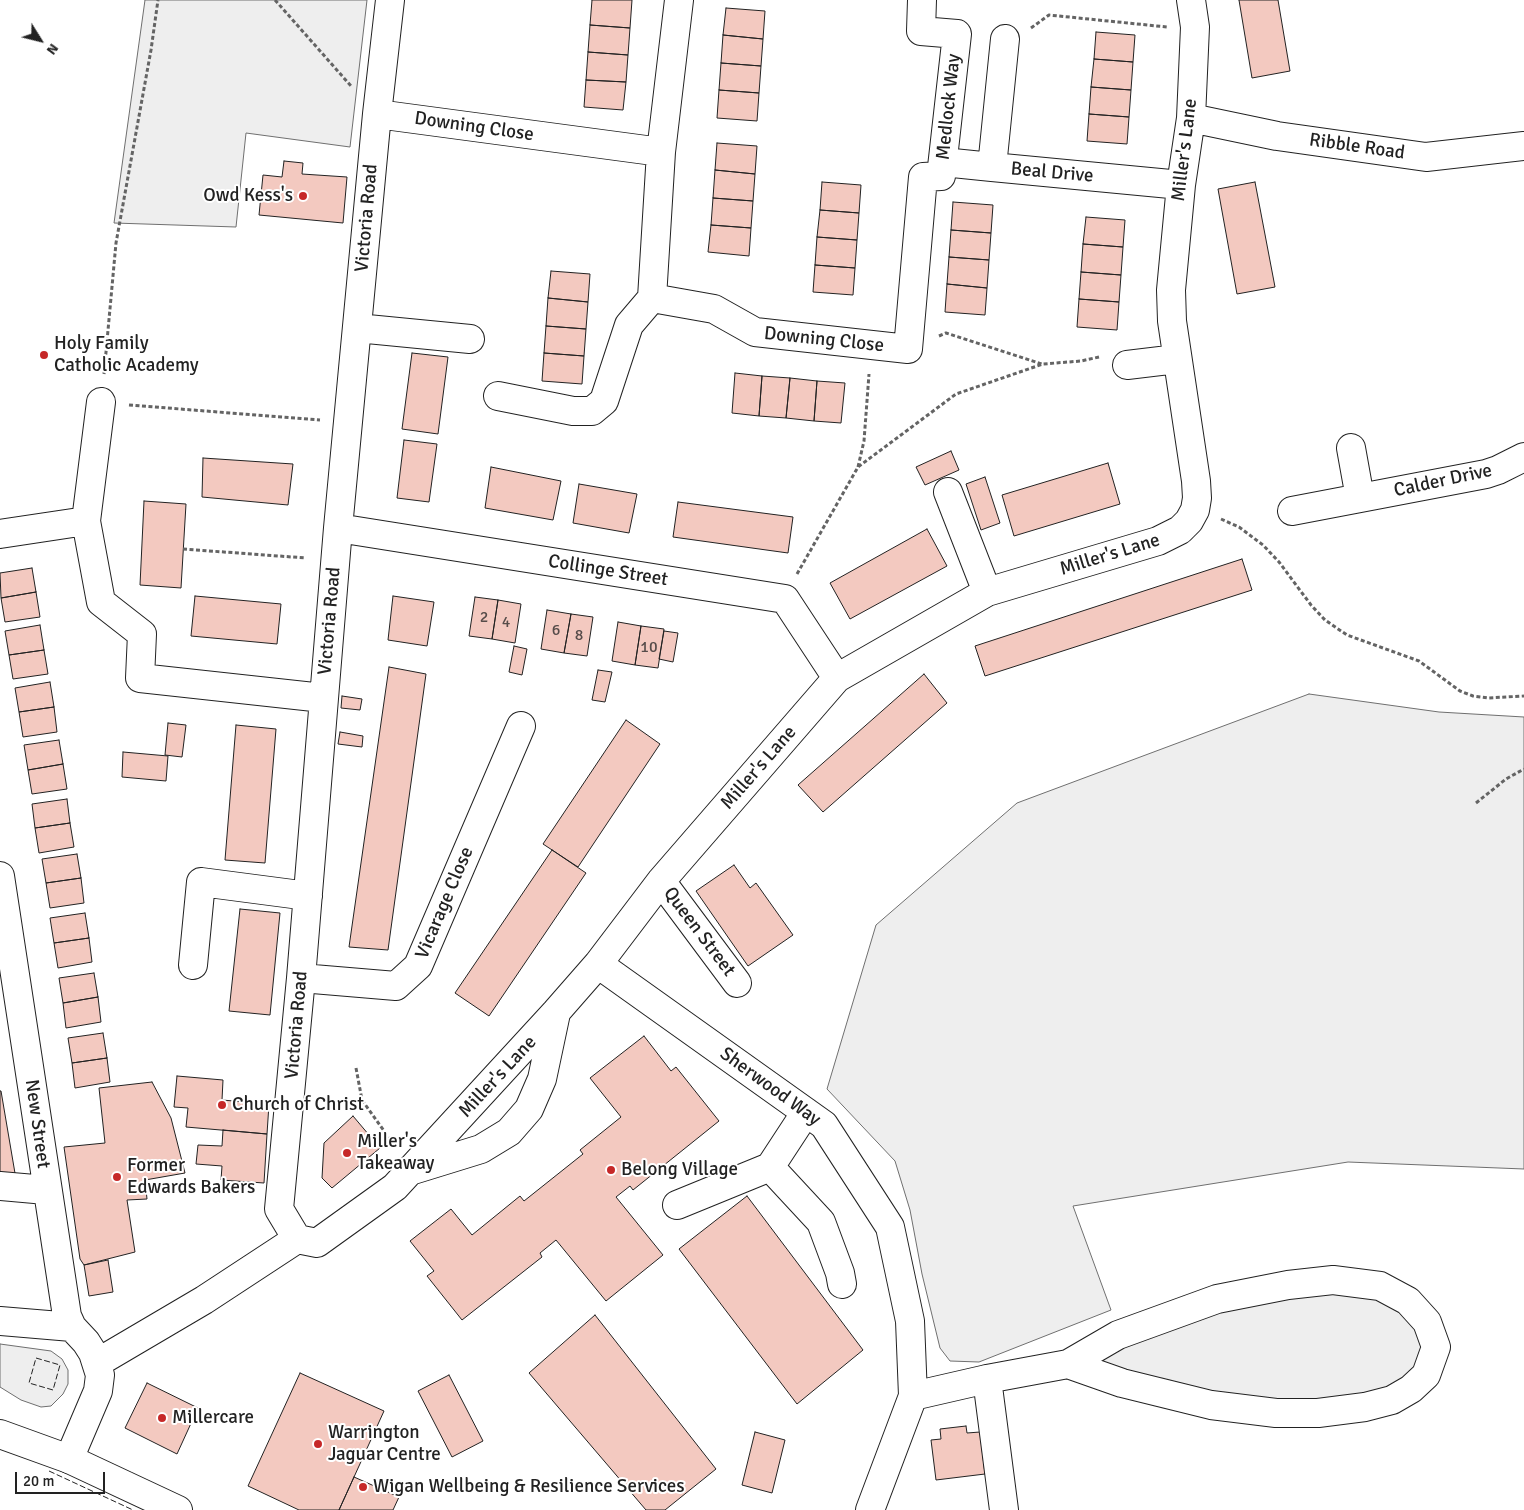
<!DOCTYPE html>
<html>
<head>
<meta charset="utf-8">
<style>
	body { margin:0 }
	#map { position:relative; width:1524px; height:1510px; overflow:hidden; background:#fff; font-family:Signika,sans-serif }
	canvas { display:block }
	.north { position:absolute; left:15px; top:15px; width:50px; height:50px; -webkit-text-stroke:4px #fff; paint-order:stroke; rotate:126deg; font-size:14px; font-weight:700; line-height:20px; text-align:center; color:#222 }
	.north::after { content:''; display:block; margin:auto; width:18px; height:22px; background:#222; clip-path:polygon(50% 0,100% 100%,50% 72%,0 100%) }
	.scale { position:absolute; left:15px; top:1472px; width:90px; height:22px; box-sizing:border-box; border:2px solid #222; border-top:0; padding-left:6px; font-size:15px; line-height:18px; white-space:nowrap; color:#222; -webkit-text-stroke:4px #fff; paint-order:stroke }
</style>
</head>
<body>
<div id="map">
<canvas width="1524" height="1510"></canvas>
<div class="north">N</div>
<div class="scale">20 m</div>
</div>
<script>
const context = document.querySelector('canvas').getContext('2d');
context.lineJoin = 'round';
function fillPath(path, color) { context.fillStyle = color; context.fill(path, 'evenodd'); }
const poly = rows => new Path2D(rows.map(r => 'M' + r).join(''));
function stroke(path, color, width, dash) { context.strokeStyle = color; context.lineWidth = width; context.lineCap = dash ? 'butt' : 'round'; context.setLineDash(dash || []); context.stroke(path); }
function write(font, color, halo, rows, align = 'center') {
  context.font = font + ' Signika,sans-serif'; context.lineWidth = 4; context.setLineDash([]); context.textBaseline = 'middle'; context.strokeStyle = halo; context.fillStyle = color; for (const [text, x, y, turn = 0] of rows) {
    context.save(); context.translate(x, y); context.rotate((+turn || 0) * Math.PI / 180); context.textAlign = isNaN(turn) ? turn : align; if (halo) context.strokeText(text, 0, 0); context.fillText(text, 0, 0); context.restore();
  }
}
const green = poly([
	[145,0,367,0,350,147,246,133,236,227,114,223,145,0],
	[1309,694,1439,712,1524,717,1524,1169,1348,1162,1073,1206,1111,1310,979,1362,950,1361,940,1348,922,1274,910,1210,895,1161,827,1089,876,925,1017,803,1309,694],
	[1316,1292,1378,1298,1408,1312,1424,1349,1419,1361,1411,1372,1399,1382,1382,1389,1337,1399,1311,1400,1279,1400,1209,1391,1147,1379,1097,1361,1147,1335,1211,1314,1316,1292],
	[0,1344,51,1351,62,1359,68,1370,68,1384,63,1394,51,1406,41,1407,21,1400,0,1387,0,1344]
]);
fillPath(green, '#eee');
stroke(green, '#6f6f6f', 1);
const building = poly([
	[592,0,632,0,630,28,590,25,592,0],
	[1239,0,1278,0,1290,71,1252,78,1239,0],
	[726,8,765,11,763,39,723,35,726,8],
	[590,25,630,28,628,55,588,52,590,25],
	[1096,32,1135,35,1133,62,1094,59,1096,32],
	[723,35,763,39,761,66,721,63,723,35],
	[588,52,628,55,626,82,586,80,588,52],
	[1094,59,1133,62,1131,90,1091,87,1094,59],
	[721,63,761,66,759,93,719,90,721,63],
	[586,80,626,82,623,110,584,107,586,80],
	[1091,87,1131,90,1129,117,1089,114,1091,87],
	[719,90,759,93,757,121,717,118,719,90],
	[1089,114,1129,117,1127,144,1087,141,1089,114],
	[717,143,757,146,755,174,715,170,717,143],
	[284,161,303,163,302,174,347,177,343,223,259,215,263,175,282,177,284,161],
	[715,170,755,174,753,201,713,198,715,170],
	[822,182,861,185,859,213,820,210,822,182],
	[1255,182,1275,287,1237,294,1218,189,1255,182],
	[713,198,753,201,751,228,711,225,713,198],
	[953,202,993,205,991,233,951,230,953,202],
	[820,210,859,213,857,240,817,237,820,210],
	[1086,217,1125,220,1123,247,1083,244,1086,217],
	[711,225,751,228,749,256,708,252,711,225],
	[951,230,991,233,989,260,949,257,951,230],
	[817,237,857,240,855,268,815,265,817,237],
	[1083,244,1123,247,1121,275,1081,272,1083,244],
	[949,257,989,260,987,288,947,284,949,257],
	[815,265,855,268,853,295,813,292,815,265],
	[551,271,590,274,588,302,548,298,551,271],
	[1081,272,1121,275,1119,302,1079,299,1081,272],
	[947,284,987,288,985,315,945,312,947,284],
	[548,298,588,302,586,329,546,326,548,298],
	[1079,299,1119,302,1117,330,1077,327,1079,299],
	[546,326,586,329,584,356,544,353,546,326],
	[412,353,448,357,438,434,402,429,412,353],
	[544,353,584,356,582,384,542,381,544,353],
	[735,373,762,376,759,416,732,413,735,373],
	[762,376,790,378,786,418,759,416,762,376],
	[790,378,817,381,814,421,786,418,790,378],
	[817,381,845,383,841,423,814,421,817,381],
	[404,440,437,444,429,502,397,498,404,440],
	[951,451,959,470,925,485,916,467,951,451],
	[203,458,293,464,288,505,202,497,203,458],
	[1108,463,1120,504,1014,536,1002,495,1108,463],
	[491,467,561,481,553,520,485,508,491,467],
	[985,477,1000,523,981,530,966,484,985,477],
	[579,484,637,494,629,533,573,523,579,484],
	[144,501,186,504,181,588,140,585,144,501],
	[678,502,793,517,788,553,673,537,678,502],
	[927,529,947,566,850,619,830,583,927,529],
	[1242,559,1252,590,985,676,975,646,1242,559],
	[32,568,36,592,1,598,0,573,32,568],
	[36,592,40,617,5,622,1,598,36,592],
	[195,596,281,604,277,644,191,636,195,596],
	[393,596,434,602,427,646,388,640,393,596],
	[475,597,498,600,492,639,469,636,475,597],
	[498,600,521,604,515,643,492,639,498,600],
	[547,610,571,614,564,653,541,649,547,610],
	[571,614,593,617,587,656,564,653,571,614],
	[618,622,641,626,635,665,612,661,618,622],
	[40,625,44,650,9,655,5,631,40,625],
	[641,626,664,629,658,668,635,665,641,626],
	[664,631,678,633,673,662,659,659,664,631],
	[514,646,527,649,522,675,509,672,514,646],
	[44,650,48,674,13,679,9,655,44,650],
	[389,667,426,674,388,950,349,947,389,667],
	[598,670,612,672,605,702,592,700,598,670],
	[924,674,947,703,823,812,798,785,924,674],
	[50,682,54,707,19,712,15,688,50,682],
	[342,696,362,699,360,710,341,708,342,696],
	[54,707,57,732,23,737,19,712,54,707],
	[626,720,660,744,578,867,543,844,626,720],
	[168,723,186,725,182,757,165,755,168,723],
	[236,725,276,729,265,863,225,860,236,725],
	[340,732,363,736,362,747,338,744,340,732],
	[59,740,63,764,28,770,24,745,59,740],
	[123,752,168,756,166,781,122,777,123,752],
	[63,764,67,789,32,794,28,770,63,764],
	[67,799,70,823,35,828,32,804,67,799],
	[70,823,74,847,39,853,35,828,70,823],
	[552,850,586,873,489,1016,455,993,552,850],
	[77,854,81,878,46,883,42,859,77,854],
	[734,865,750,888,756,883,793,935,748,966,696,891,734,865],
	[81,878,84,903,50,908,46,883,81,878],
	[240,909,280,913,270,1015,229,1011,240,909],
	[85,913,89,938,54,943,50,918,85,913],
	[89,938,92,962,58,968,54,943,89,938],
	[94,973,98,997,63,1003,59,978,94,973],
	[98,997,101,1022,66,1028,63,1003,98,997],
	[103,1033,107,1058,72,1063,68,1038,103,1033],
	[644,1036,671,1071,676,1067,719,1121,633,1190,630,1186,616,1197,663,1255,606,1301,556,1240,540,1253,542,1257,462,1320,427,1276,434,1271,410,1241,451,1209,472,1235,520,1196,524,1201,583,1154,580,1150,621,1117,590,1078,644,1036],
	[107,1058,110,1082,75,1088,72,1063,107,1058],
	[177,1076,223,1080,222,1100,269,1104,267,1134,186,1127,188,1108,174,1107,177,1076],
	[152,1082,171,1118,185,1173,145,1180,147,1199,127,1200,135,1252,84,1265,80,1259,64,1147,105,1143,99,1088,152,1082],
	[0,1091,1,1091,17,1185,0,1184,0,1091],
	[353,1116,380,1148,332,1188,322,1178,324,1143,353,1116],
	[223,1130,267,1134,264,1183,221,1180,222,1166,196,1164,198,1145,222,1146,223,1130],
	[747,1196,863,1350,797,1404,679,1249,747,1196],
	[108,1260,113,1292,89,1296,84,1265,108,1260],
	[595,1315,716,1469,665,1510,646,1510,529,1373,595,1315],
	[300,1373,384,1411,339,1510,299,1510,248,1486,300,1373],
	[449,1375,483,1441,452,1457,418,1391,449,1375],
	[147,1383,198,1408,177,1454,125,1428,147,1383],
	[966,1426,967,1433,980,1432,985,1474,936,1480,931,1440,941,1439,940,1429,966,1426],
	[755,1432,785,1440,772,1493,742,1485,755,1432],
	[354,1477,399,1497,393,1510,339,1510,354,1477]
]);
fillPath(building, '#f3c9c0');
stroke(building, '#222', 1);
const minor = poly([
	[679,0,661,152,652,298,714,309,755,332,908,349,923,177,941,176,957,34,921,31,922,0],
	[1005,39,992,167,1181,185],
	[377,114,661,152],
	[1191,118,1277,136,1426,157,1524,146],
	[943,162,992,167],
	[357,328,470,339],
	[1127,365,1177,359],
	[498,396,573,411,592,411,604,401,629,325,652,298],
	[1351,448,1360,498],
	[948,492,987,592],
	[1292,511,1486,474,1498,470,1524,457],
	[86,521,101,602,142,634,140,678,323,698],
	[338,528,785,599,837,678],
	[0,534,86,521,101,402],
	[0,876,67,1316,72,1327,86,1342,93,1353,100,1375,98,1391,69,1459],
	[661,881,737,983],
	[598,964,824,1125,890,1227,910,1321,913,1396,870,1510],
	[193,965,201,882,308,896],
	[301,978,396,986,418,966,521,726],
	[806,1112,770,1167,821,1222,840,1273,842,1284],
	[413,1170,481,1149,509,1132,529,1109,542,1079,556,1013],
	[0,1186,46,1190],
	[677,1205,770,1167],
	[297,1239,317,1243,395,1187,556,1012,598,964,661,881,837,678,987,592,1158,541,1180,530,1189,521,1195,510,1197,498,1196,481,1172,321,1171,290,1181,185,1191,118,1195,27,1191,0],
	[297,1239,279,1209,301,978,338,528,377,114,390,0],
	[0,1321,72,1327],
	[97,1363,204,1300,297,1239],
	[987,1379,1004,1510],
	[913,1396,987,1379,1068,1364,1118,1335,1217,1299,1288,1285,1333,1280,1380,1286,1408,1301,1427,1322,1436,1347,1426,1375,1411,1389,1392,1400,1365,1407,1318,1413,1276,1413,1211,1405,1122,1383,1068,1364]
]);
const major = poly([
	[0,1434,69,1459,178,1510]
]);
stroke(minor, '#222', 30);
stroke(major, '#222', 30);
stroke(poly([
	[275,0,351,86],
	[1031,28,1049,15,1167,27],
	[939,336,946,333,1042,364],
	[104,374,116,243,151,50,158,0],
	[129,405,320,420],
	[858,467,864,441,869,374],
	[1221,519,1239,527,1263,545,1279,562,1311,605,1325,620,1347,635,1419,661,1460,691,1473,696,1488,698,1524,696],
	[183,549,306,558],
	[797,574,858,467,956,394,1043,364,1081,361,1099,357],
	[1476,803,1506,779,1524,769],
	[356,1068,362,1100,394,1145]
]), '#646464', 3, [4, 2.5]);
stroke(minor, '#fff', 28);
stroke(major, '#fff', 28);
stroke(poly([
	[36,1358,60,1365,53,1390,29,1383,36,1358],
	[49,1471,133,1510]
]), '#222', 1, [6, 2.5]);
for (const [x, y, r, color] of [
	[303,196,5,"#c62828"],
	[44,355,5,"#c62828"],
	[222,1105,5,"#c62828"],
	[347,1153,5,"#c62828"],
	[611,1170,5,"#c62828"],
	[117,1177,5,"#c62828"],
	[162,1418,5,"#c62828"],
	[318,1444,5,"#c62828"],
	[363,1487,5,"#c62828"]
]) { const dot = new Path2D(); dot.arc(x, y, r, 0, 2 * Math.PI); context.fillStyle = color; context.fill(dot); stroke(dot, '#fff', 2); }
write('16px', '#564c4a', null, [
	["2",484,618],
	["4",506,623],
	["6",556,631],
	["8",579,636],
	["10",649,648]
]);
write('19px', '#222', '#fff', [
	["Medlock Way",949,107,-84],
	["Downing Close",474,127,8],
	["Ribble Road",1357,147,8],
	["Miller's Lane",1185,150,-83],
	["Beal Drive",1052,173,5],
	["Victoria Road",367,218,-85],
	["Downing Close",824,340,6],
	["Calder Drive",1443,481,-12],
	["Miller's Lane",1110,555,-17],
	["Collinge Street",608,571,9],
	["Victoria Road",330,621,-85],
	["Miller's Lane",759,768,-49],
	["Vicarage Close",445,903,-67],
	["Queen Street",699,932,53],
	["Victoria Road",297,1025,-85],
	["Miller's Lane",498,1077,-47],
	["Sherwood Way",770,1087,36],
	["New Street",37,1124,82]
]);
write('19px', '#222', '#fff', [
	["Owd Kess's",293,196,"right"],
	["Holy Family",54,344],
	["Catholic Academy",54,366],
	["Church of Christ",232,1105],
	["Miller's",357,1142],
	["Takeaway",357,1164],
	["Former",127,1166],
	["Edwards Bakers",127,1188],
	["Belong Village",621,1170],
	["Millercare",172,1418],
	["Warrington",328,1433],
	["Jaguar Centre",328,1455],
	["Wigan Wellbeing & Resilience Services",373,1487]
], 'left');
</script>
</body>
</html>
